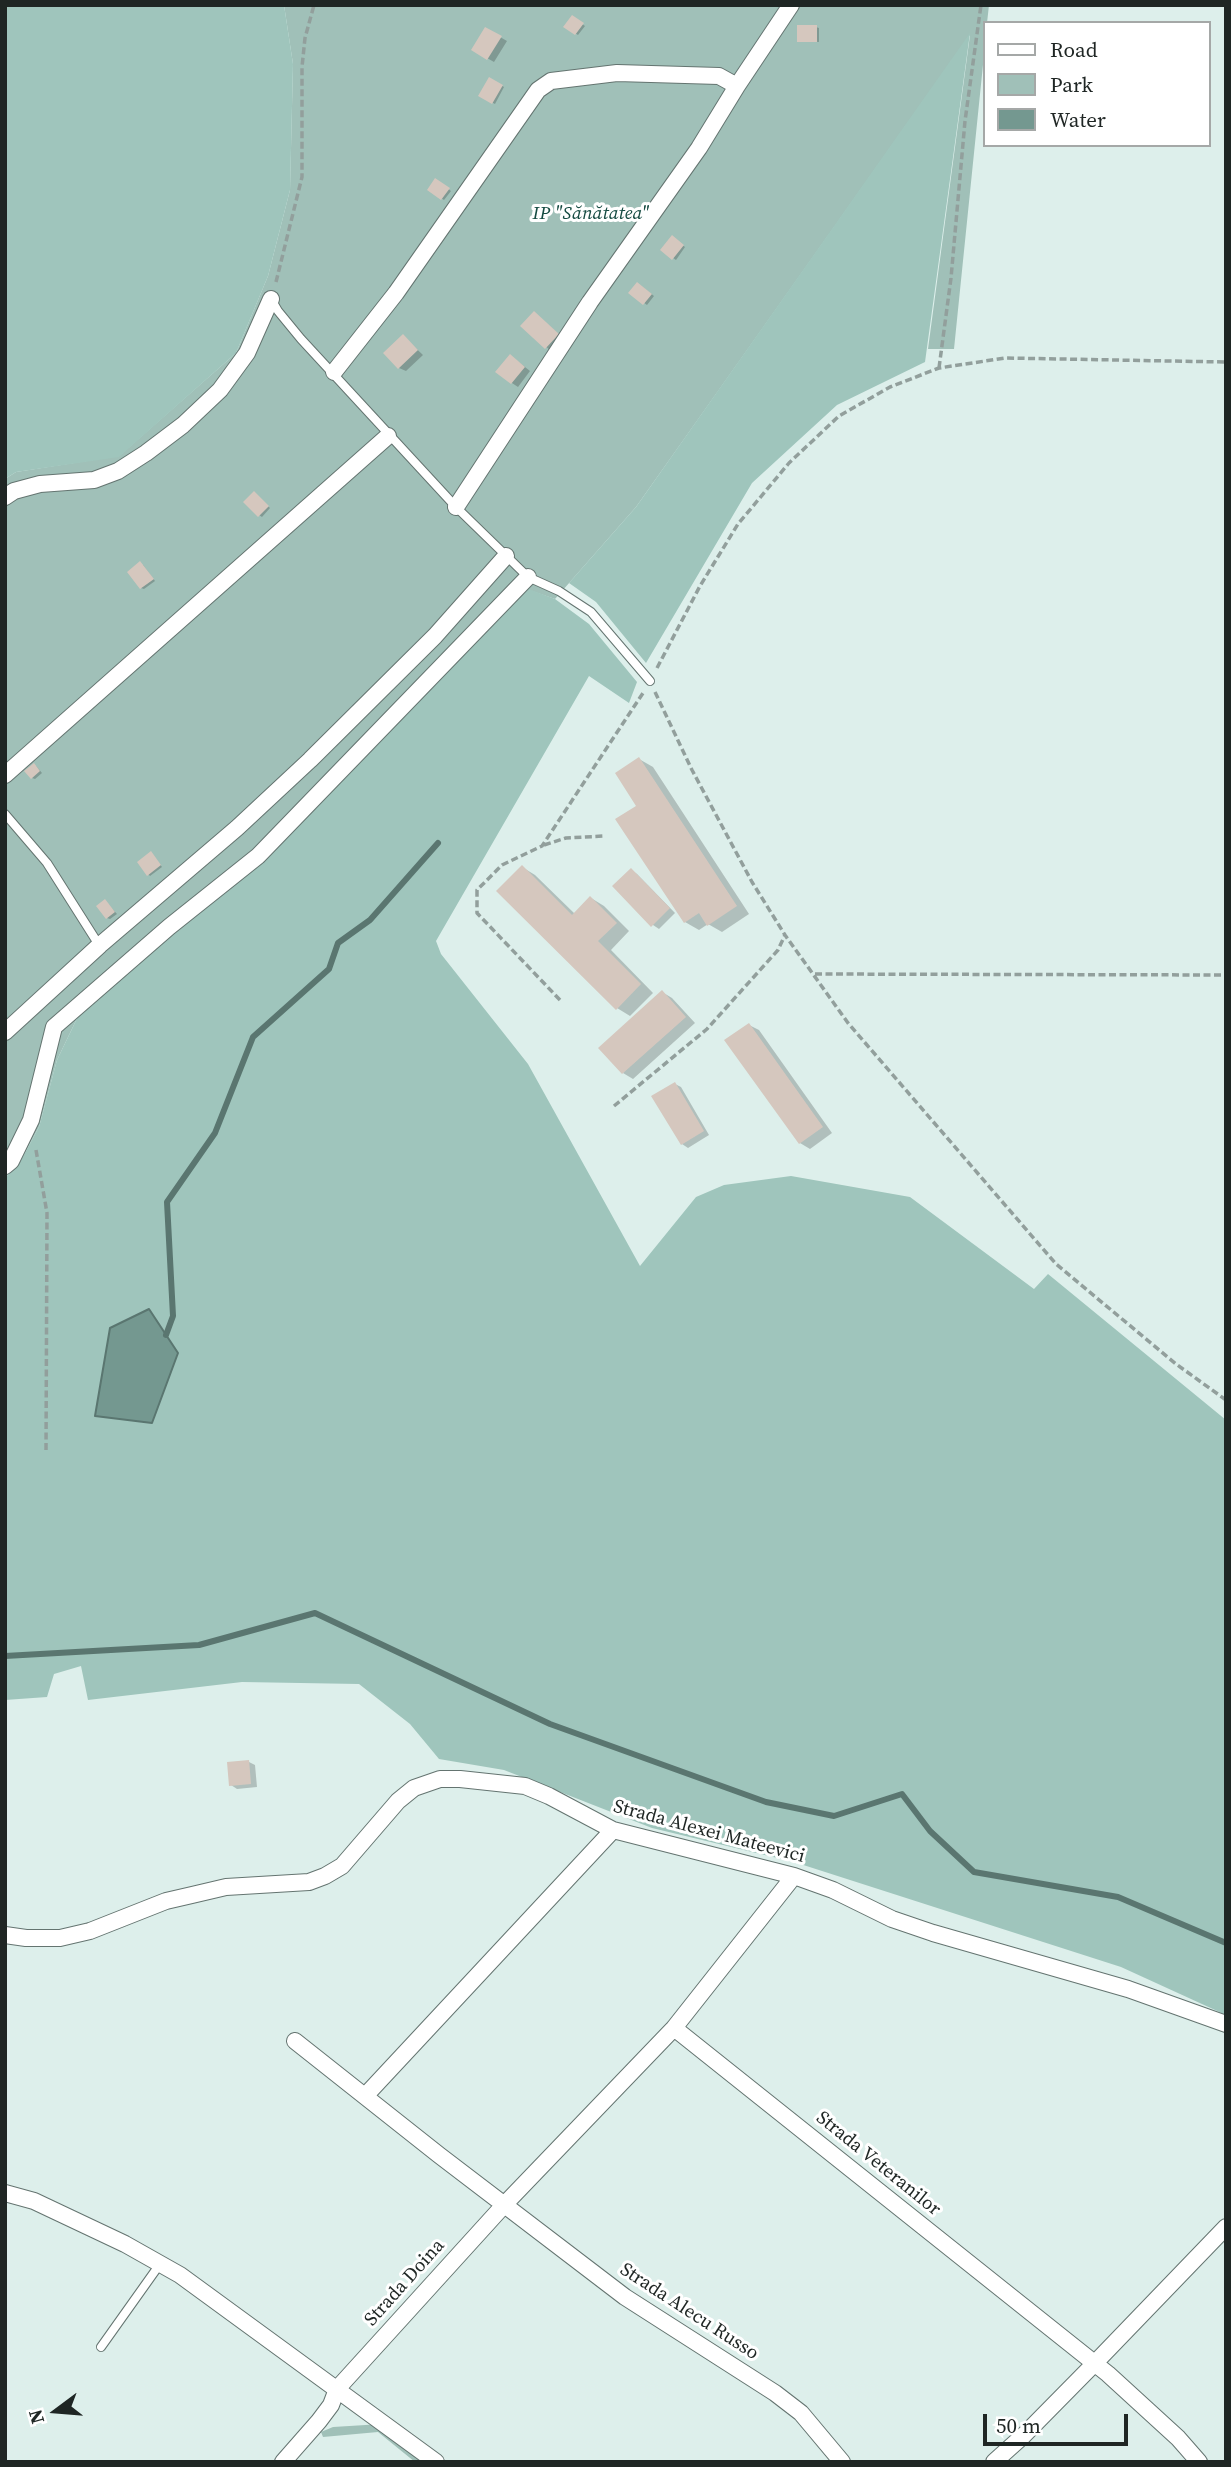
<!DOCTYPE html>
<html>
<head>
<meta charset="utf-8">
<style>
	body { margin:0 }
	#map { position:relative; width:1231px; height:2467px; overflow:hidden; background:#ddefeb; font-family:"Source Serif 4",serif }
	canvas { display:block }
	.frame { position:absolute; inset:0; border:7px solid #1f2624; pointer-events:none }
	.legend { position:absolute; left:983px; top:21px; width:228px; height:126px; box-sizing:border-box; background:#fff; border:2px solid #a5a8a7; margin:0; padding:9px 12px; list-style:none; font-size:21px; color:#1f2624 }
	.legend li { display:flex; align-items:center; gap:14px; height:35px }
	.legend b { width:35px; border:2px solid #a5a8a7 }
	.north { position:absolute; left:21px; top:2376px; width:70px; height:70px; -webkit-text-stroke:5px #fff; paint-order:stroke; rotate:254deg; font-size:19px; font-weight:700; line-height:28px; text-align:center; color:#1f2624 }
	.north::after { content:''; display:block; margin:auto; width:24px; height:32px; background:#1f2624; clip-path:polygon(50% 0,100% 100%,50% 72%,0 100%) }
	.scale { position:absolute; left:983px; top:2414px; width:145px; height:32px; box-sizing:border-box; border:4px solid #1f2624; border-top:0; padding-left:9px; font-size:21px; line-height:24px; white-space:nowrap; color:#1f2624; -webkit-text-stroke:5px #fff; paint-order:stroke }
</style>
</head>
<body>
<div id="map">
<canvas width="1231" height="2467"></canvas>
<div class="frame"></div>
<ul class="legend">
<li><b style="height:9px;background:#fff"></b>Road</li>
<li><b style="height:19px;background:#a0c0b8"></b>Park</li>
<li><b style="height:19px;background:#749890"></b>Water</li>
</ul>
<div class="north">N</div>
<div class="scale">50 m</div>
</div>
<script>
const context = document.querySelector('canvas').getContext('2d');
context.lineJoin = 'round';
function fillPath(path, color) { context.fillStyle = color; context.fill(path, 'evenodd'); }
const poly = rows => new Path2D(rows.map(r => 'M' + r).join(''));
function stroke(path, color, width, dash) { context.strokeStyle = color; context.lineWidth = width; context.lineCap = dash ? 'butt' : 'round'; context.setLineDash(dash || []); context.stroke(path); }
function write(font, color, halo, rows, align = 'center') {
  context.font = font + ' "Source Serif 4",serif'; context.lineWidth = 6; context.setLineDash([]); context.textBaseline = 'middle'; context.strokeStyle = halo; context.fillStyle = color; for (const [text, x, y, turn = 0] of rows) {
    context.save(); context.translate(x, y); context.rotate((+turn || 0) * Math.PI / 180); context.textAlign = isNaN(turn) ? turn : align; if (halo) context.strokeText(text, 0, 0); context.fillText(text, 0, 0); context.restore();
  }
}
fillPath(poly([
	[284,5,989,5,987,23,984,23,984,55,954,349,928,349,970,35,636,507,555,599,526,589,261,864,83,1006,57,1060,39,1127,19,1164,5,1178,5,479,16,472,119,456,236,353,268,276,290,190,293,64],
	[382,2424,426,2462,415,2462,378,2432,323,2437,321,2432,333,2427]
]), '#a0c0b8');
fillPath(poly([
	[5,5,284,5,293,64,290,190,268,276,236,353,119,457,16,472,5,479],
	[970,33,925,362,837,405,752,483,646,663,596,602,569,583,636,507],
	[526,588,555,599,589,624,637,682,629,703,589,676,436,941,441,954,528,1064,640,1266,696,1197,724,1185,791,1176,910,1197,1034,1289,1048,1274,1226,1420,1226,2015,1121,1967,794,1862,652,1828,504,1770,439,1759,410,1724,359,1684,242,1682,88,1700,81,1666,54,1674,47,1697,5,1700,5,1178,19,1164,39,1127,57,1060,83,1006,261,864]
]), '#9fc5bc');
const water = poly([
	[149,1309,178,1353,152,1423,95,1416,110,1328,149,1309]
]);
fillPath(water, '#749890');
stroke(water, '#5a7670', 2);
fillPath(poly([
	[572,17,585,26,578,35,565,26],
	[816,27,819,28,819,42,799,41],
	[486,29,507,41,494,62,473,50],
	[490,79,504,87,495,104,480,96],
	[436,180,451,191,444,200,429,189],
	[672,237,685,247,676,260,662,250],
	[640,285,654,296,647,305,631,293],
	[535,313,564,339,552,352,523,326],
	[403,336,423,355,406,371,399,368],
	[516,360,530,371,518,387,512,383],
	[257,495,270,508,262,517,259,515],
	[143,565,155,581,144,589,141,588],
	[639,759,653,767,749,914,722,932,708,924,699,930,685,922,639,806],
	[36,766,42,773,35,779,32,778],
	[153,855,162,867,150,876,148,874],
	[522,867,535,875,575,914,591,898,604,906,629,931,611,950,653,993,630,1016,617,1008],
	[631,870,637,874,675,913,659,929,653,925],
	[105,901,117,914,110,919,107,918],
	[662,992,672,998,695,1023,633,1079,623,1073],
	[749,1025,759,1030,832,1133,810,1149,800,1143],
	[675,1084,681,1087,709,1135,688,1148,682,1144],
	[249,1762,255,1765,257,1787,237,1789,231,1785]
]), '#0003');
stroke(poly([
	[166,1335,173,1316,167,1202,215,1133,253,1037,329,969,338,943,370,920,438,843],
	[5,1656,199,1645,315,1613,550,1724,766,1802,834,1816,902,1794,930,1831,974,1872,1118,1897,1226,1943]
]), '#5a7670', 6);
fillPath(poly([
	[572,15,584,23,575,35,563,27],
	[797,25,817,25,817,42,797,42],
	[485,27,502,36,487,60,471,50],
	[489,77,503,85,492,104,478,96],
	[435,178,450,188,441,200,427,190],
	[672,235,684,245,672,260,660,250],
	[637,282,652,294,643,305,628,293],
	[534,311,559,334,545,349,520,326],
	[403,334,418,350,398,369,383,353],
	[510,354,525,367,511,384,495,372],
	[254,491,269,506,258,517,243,502],
	[140,561,154,579,140,589,127,572],
	[639,757,737,906,707,926,699,913,684,923,615,819,636,806,615,773],
	[34,763,40,771,31,779,24,771],
	[151,851,161,865,147,876,137,862],
	[522,865,572,915,590,896,617,923,598,941,641,984,616,1010,496,891],
	[631,868,670,908,651,927,612,886],
	[105,899,115,912,106,919,96,906],
	[662,990,686,1017,622,1074,598,1048],
	[749,1023,823,1127,799,1144,724,1040],
	[675,1082,704,1131,681,1145,651,1096],
	[249,1760,251,1784,229,1786,227,1762]
]), '#d5c7be');
const service = poly([
	[271,299,278,311,301,339,456,507,528,577,559,591,591,612,650,681],
	[5,814,47,863,99,945],
	[101,2347,160,2264]
]);
const minor = poly([
	[334,372,396,293,538,90,551,81,617,73,719,76,737,86],
	[5,497,14,491,40,484,94,480,118,471,146,453,183,425,220,390,247,353,271,299],
	[456,507,590,302,699,148,737,86,791,5],
	[5,775,388,436],
	[5,1032,100,945,237,828,310,760,435,636,506,556],
	[5,1166,11,1161,31,1120,54,1027,169,927,258,856,528,577],
	[5,1935,26,1938,60,1938,90,1931,166,1901,192,1895,226,1887,309,1882,325,1876,342,1866,398,1801,414,1788,440,1779,460,1779,525,1786,549,1796,613,1830,794,1876,833,1890,892,1919,933,1933,1128,1989,1226,2024],
	[674,2028,1108,2374,1178,2438,1199,2462],
	[295,2041,439,2155,625,2297,775,2393,801,2413,842,2462],
	[366,2095,613,1830],
	[5,2193,34,2201,125,2244,180,2275,436,2462],
	[283,2462,319,2421,331,2405,337,2389,504,2205,674,2028,794,1876],
	[994,2462,1024,2435,1094,2364,1226,2227]
]);
stroke(service, '#647470', 10);
stroke(minor, '#647470', 18);
stroke(poly([
	[276,282,302,177,302,67,305,38,314,5],
	[939,368,951,278,965,121,981,5],
	[657,668,700,586,738,524,789,463,839,416,890,387,939,368,1005,358,1226,362],
	[655,692,692,770,752,882,785,935,848,1023,1056,1264,1176,1364,1226,1400],
	[544,845,566,838,604,836],
	[815,974,1226,975],
	[560,1000,477,913,477,890,502,865,542,846,643,693],
	[614,1106,707,1029,778,950,785,935],
	[36,1150,47,1213,46,1452]
]), '#929f9c', 3.5, [7, 3.5]);
stroke(service, '#fff', 8);
stroke(minor, '#fff', 16);
write('italic 19px', '#154b42', '#fff', [
	["IP \"Sănătatea\"",591,214]
]);
write('19px', '#1f2624', '#fff', [
	["Strada Alexei Mateevici",709,1832,15],
	["Strada Veteranilor",878,2164,39],
	["Strada Doina",405,2283,-48],
	["Strada Alecu Russo",689,2312,33]
]);
</script>
</body>
</html>
